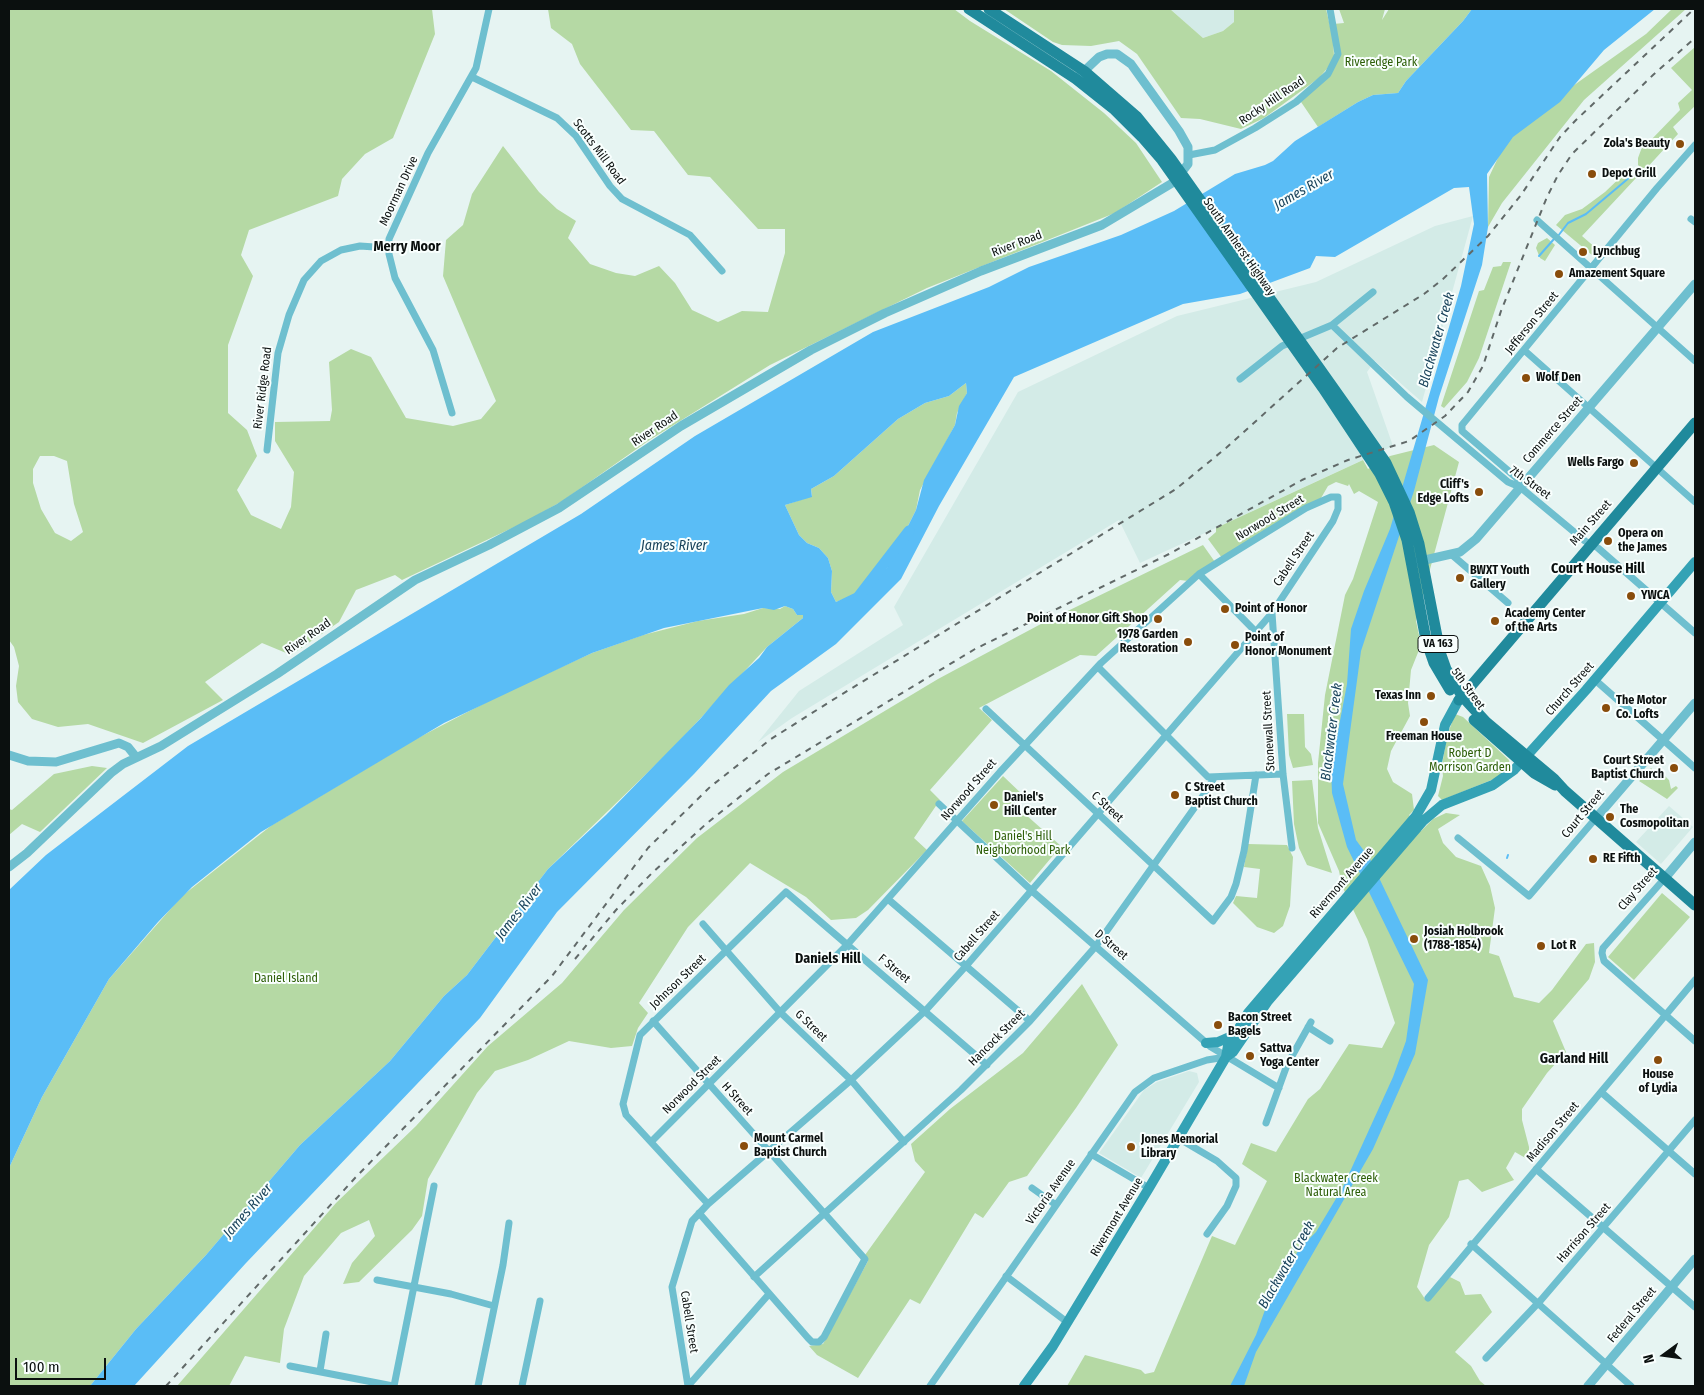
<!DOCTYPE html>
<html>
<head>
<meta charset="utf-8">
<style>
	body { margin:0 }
	#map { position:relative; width:1704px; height:1395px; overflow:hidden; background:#e6f4f2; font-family:"Fira Sans Condensed",sans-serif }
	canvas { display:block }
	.frame { position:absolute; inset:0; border:10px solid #0b100f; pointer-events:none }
	.north { position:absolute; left:1639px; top:1330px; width:50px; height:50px; -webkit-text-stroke:4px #f9fffe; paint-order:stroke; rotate:256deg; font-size:14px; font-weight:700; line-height:20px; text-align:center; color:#0b100f }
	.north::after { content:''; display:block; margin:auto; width:18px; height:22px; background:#0b100f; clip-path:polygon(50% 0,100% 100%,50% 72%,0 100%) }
	.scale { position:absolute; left:15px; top:1358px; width:91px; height:22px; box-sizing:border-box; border:2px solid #0b100f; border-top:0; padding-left:6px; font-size:15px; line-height:18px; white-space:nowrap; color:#0b100f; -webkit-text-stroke:4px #f9fffe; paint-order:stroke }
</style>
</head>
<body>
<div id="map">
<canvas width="1704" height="1395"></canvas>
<div class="frame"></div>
<div class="north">N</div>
<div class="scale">100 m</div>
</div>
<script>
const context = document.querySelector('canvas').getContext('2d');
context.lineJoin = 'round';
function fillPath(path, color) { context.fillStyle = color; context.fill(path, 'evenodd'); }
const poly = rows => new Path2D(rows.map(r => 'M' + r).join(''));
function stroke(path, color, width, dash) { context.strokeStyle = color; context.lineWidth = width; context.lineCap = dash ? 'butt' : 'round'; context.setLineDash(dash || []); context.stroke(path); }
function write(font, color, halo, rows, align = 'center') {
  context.font = font + ' "Fira Sans Condensed",sans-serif'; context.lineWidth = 4; context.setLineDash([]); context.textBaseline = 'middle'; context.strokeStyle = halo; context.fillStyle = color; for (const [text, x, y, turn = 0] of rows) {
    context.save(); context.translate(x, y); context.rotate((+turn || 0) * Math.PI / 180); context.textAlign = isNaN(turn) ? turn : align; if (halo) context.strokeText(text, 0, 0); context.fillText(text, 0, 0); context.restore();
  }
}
fillPath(poly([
	[1170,9,1234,9,1234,22,1223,31,1203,38],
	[1473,216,1422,402,1375,361,1367,372,1393,446,1140,563,1119,520,792,718,758,742,799,691,903,625,894,607,1018,392,1177,316,1316,282,1435,226],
	[1669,806,1693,827,1661,864,1636,842],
	[1189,1071,1197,1073,1199,1082,1141,1178,1099,1153,1144,1090,1157,1082]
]), '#d3ebe7');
fillPath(poly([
	[9,9,432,9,435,34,393,138,365,154,342,179,338,196,249,230,241,255,253,276,228,345,228,413,247,430,257,456,237,490,251,515,281,529,291,507,294,472,275,441,275,422,330,421,332,410,329,362,351,349,371,357,406,418,453,426,481,419,496,401,443,276,446,240,463,225,472,194,503,146,539,192,557,209,576,221,568,238,590,264,616,273,635,276,659,266,675,283,692,310,718,322,742,311,768,312,785,253,785,229,758,229,710,177,688,175,654,131,631,130,580,64,572,44,551,28,548,9,954,9,970,21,1051,71,1104,113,1136,143,1162,182,1115,213,927,288,770,365,648,441,564,500,527,521,402,580,395,575,356,590,339,622,291,655,262,643,205,682,223,700,143,743,88,724,58,727,32,719,18,702,16,686,19,666,14,647,9,640],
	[40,456,54,456,67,461,74,504,83,532,71,541,55,533,41,509,33,483,33,469],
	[1004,9,1170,9,1203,38,1223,31,1234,22,1234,9,1326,9,1333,39,1334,56,1331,64,1319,78,1264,118,1241,129,1200,119,1181,118,1137,54,1119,41,1091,46,1062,45,1053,42],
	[1339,9,1385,9,1382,20,1389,9,1472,9,1463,21,1406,81,1398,93,1373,95,1358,102,1318,127,1299,99,1333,67,1338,47,1333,24,1344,23],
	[1672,9,1686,9,1584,100,1502,203,1488,227,1489,177,1511,130,1646,34],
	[1695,47,1695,106,1673,127,1678,134,1644,171,1638,165,1638,158,1645,139,1649,142,1680,110,1678,103,1692,90,1671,68],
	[1628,170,1637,177,1582,236,1597,249,1592,255,1556,225,1565,215,1582,209,1605,192],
	[1547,238,1555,245,1545,261,1540,258,1536,248,1538,243],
	[1503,262,1511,262,1479,358,1467,382,1444,408,1441,406,1479,291,1484,290,1493,267,1501,266],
	[966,383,967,393,957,413,955,425,920,490,916,510,895,552,893,559,886,569,874,575,863,589,849,597,836,602,831,592,832,571,828,558,819,548,807,543,799,535,785,505,812,496,811,489,834,476,898,419,925,403,949,396],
	[1434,445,1459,462,1416,621,1421,645,1411,670,1408,703,1410,716,1391,751,1387,769,1393,782,1412,794,1414,810,1409,815,1421,831,1433,819,1446,813,1460,815,1438,829,1443,843,1456,857,1481,866,1490,886,1495,908,1489,953,1499,956,1514,997,1539,1003,1552,990,1586,944,1594,943,1595,962,1589,979,1553,1021,1566,1052,1547,1073,1522,1109,1522,1120,1529,1147,1529,1160,1515,1152,1506,1168,1514,1180,1482,1192,1468,1179,1459,1181,1449,1217,1429,1245,1417,1287,1425,1299,1450,1277,1460,1282,1465,1295,1481,1294,1492,1312,1455,1352,1471,1366,1480,1381,1486,1386,1067,1386,1085,1355,1141,1370,1145,1374,1154,1372,1212,1236,1235,1245,1267,1181,1242,1164,1251,1143,1276,1152,1308,1099,1320,1089,1349,1044,1382,1048,1395,1023,1367,939,1342,886,1339,871,1318,823,1318,763,1325,695,1345,595,1353,579,1378,502,1359,491,1354,494,1349,484,1348,486,1336,482,1328,486,1321,498,1222,558,1208,539,1216,532,1216,528,1363,460,1368,469,1390,456],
	[1203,545,1215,562,1188,581,1180,580,1096,656,1080,655,979,708,992,720,930,790,940,800,914,838,927,850,868,910,856,918,831,920,806,897,750,863,688,927,639,1003,648,1013,638,1028,632,1046,611,1048,569,1041,528,1060,495,1071,477,1093,428,1179,422,1216,412,1230,359,1282,343,1284,352,1263,375,1236,369,1220,341,1233,304,1276,284,1329,280,1363,245,1356,229,1386,177,1386,336,1203,416,1126,488,1046,562,983,624,910,697,838,783,772,938,679,1039,625],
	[785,606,793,609,797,615,803,615,803,618,767,647,670,751,548,869,467,975,444,996,390,1061,300,1145,206,1255,136,1329,90,1386,9,1386,9,1168,42,1097,109,979,182,896,272,825,414,740,500,695,592,653,643,635,698,621,744,614,763,608,780,609],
	[1287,714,1304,714,1305,747,1311,754,1313,765,1293,768,1289,755],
	[1455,714,1463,717,1509,760,1511,769,1499,777,1442,800,1438,796,1443,776,1442,765,1447,736],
	[92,766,107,768,40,832,22,824,9,835,9,809,12,810,54,774],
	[1651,768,1656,773,1660,771,1669,780,1671,789,1676,786,1678,788,1667,799,1639,781,1647,775,1646,774],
	[1003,776,1024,796,1016,806,1061,846,1030,883,962,821],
	[1312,780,1318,828,1332,873,1307,865,1299,848,1294,824,1292,781],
	[1248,844,1287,845,1293,857,1290,906,1283,926,1274,933,1257,927,1233,903,1236,896,1257,898,1260,869,1244,867],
	[1662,893,1690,917,1634,980,1608,957],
	[1082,984,1118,1045,1076,1108,1027,1176,1009,1182,983,1218,975,1213,920,1304,910,1299,858,1378,817,1355,809,1346,823,1344,868,1261,865,1255,925,1172,915,1161,911,1144,950,1109,1023,1053]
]), '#b5d9a4');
fillPath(poly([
	[1472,9,1655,9,1604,50,1560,102,1513,137,1487,174,1488,227,1482,265,1439,397,1414,491,1361,651,1343,784,1356,840,1370,859,1428,980,1415,1054,1373,1149,1256,1352,1244,1386,1230,1386,1256,1335,1270,1296,1300,1248,1316,1232,1343,1187,1393,1077,1406,1041,1414,984,1347,847,1332,793,1331,768,1347,684,1351,629,1364,591,1390,529,1461,286,1474,224,1469,187,1454,188,1335,257,1316,256,1310,268,1240,294,1183,304,1014,377,939,506,901,579,836,644,771,691,694,774,557,912,480,1018,246,1263,134,1386,90,1386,136,1329,206,1255,300,1145,390,1061,444,996,467,975,548,869,606,815,701,718,729,685,759,658,767,647,803,618,803,615,797,615,793,609,785,606,774,610,763,608,664,628,592,653,444,723,261,832,192,887,158,922,109,979,42,1097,9,1168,9,890,46,855,188,746,581,514,695,436,873,332,989,287,1029,267,1121,235,1174,211,1235,174,1265,165,1273,161,1295,141,1358,102,1373,95,1398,93,1406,81,1463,21],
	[966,383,967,393,959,406,955,425,924,480,916,510,895,552,893,559,886,569,873,575,863,589,836,602,831,592,832,571,828,558,819,548,807,543,799,535,785,505,812,497,811,489,834,476,898,419,925,403,949,396]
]), '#5abdf6');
stroke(poly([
	[1558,236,1568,223,1586,214,1630,177],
	[1539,256,1554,239],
	[1507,858,1508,855]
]), '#5abdf6', 2);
stroke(poly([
	[859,596,909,531]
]), '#5abdf6', 11);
stroke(poly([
	[472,77,557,118,576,136,610,186,622,199,690,235,722,271],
	[1189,155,1215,150,1255,128,1296,102,1328,74,1338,54,1330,9],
	[1691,219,1695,222],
	[1537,220,1695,361],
	[1332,325,1407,397,1470,450,1508,482,1520,487,1585,541,1598,548,1695,633],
	[1524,350,1695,502],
	[1240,379,1282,346,1332,325,1373,292],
	[452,413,433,350,395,278,389,254,389,239,428,153,476,68,489,9],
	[267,450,278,353,289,315,304,280,321,261,341,250,360,246,389,248],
	[1520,487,1519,480,1462,431,1462,425,1657,188,1695,145],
	[1451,554,1508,603],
	[1199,574,1256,632],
	[1272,613,1283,774,1292,848],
	[1098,667,1208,777,1283,774],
	[1594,679,1695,768],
	[986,709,1213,921,1231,897,1236,884,1244,851,1256,775],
	[939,804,1032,891,1211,1047,1279,1088],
	[1458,838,1529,896,1596,818],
	[1665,878,1603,948,1602,953,1604,961,1695,1041],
	[889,900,1030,1021],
	[703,924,780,1012,851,1080,904,1142],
	[653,1021,865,1259,824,1337,819,1342,812,1342,808,1338,699,1213],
	[1308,1027,1330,1041],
	[1601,1092,1695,1174],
	[1266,1123,1287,1065,1311,1022],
	[1178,1138,1217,1161,1236,1178,1236,1186,1227,1206,1207,1234],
	[651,1142,847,945,1000,772,1101,663,1199,574,1306,508,1331,497,1338,497,1338,509,1333,521,1272,613,966,966,926,1010,851,1080,708,1204,692,1221,672,1287,688,1386],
	[1091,1154,1149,1188],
	[1536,1169,1695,1307],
	[1032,1188,1056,1205],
	[708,1204,626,1115,623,1104,640,1035,786,892,987,1065],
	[1471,1244,1631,1386],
	[1006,1276,1067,1322],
	[754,1277,961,1090,1030,1021,1096,946,1205,793,1214,778],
	[377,1280,451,1294,494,1306],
	[1428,1298,1695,980],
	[1486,1358,1541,1300,1695,1120],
	[290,1366,393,1386],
	[320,1371,326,1334],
	[394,1386,434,1186],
	[478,1386,503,1265,509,1223],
	[522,1386,540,1301],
	[688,1386,769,1294],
	[930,1386,1135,1092,1154,1078,1207,1060,1226,1057]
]), '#6ebfcf', 7);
stroke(poly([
	[1416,562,1460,552,1476,539,1695,284],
	[9,755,28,761,56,762,119,743,128,747,136,757],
	[1596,818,1695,703],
	[9,867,27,853,111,773,123,764,161,746,277,674,415,580,489,545,559,508,681,426,811,350,885,313,981,271,1102,225,1174,182,1188,164,1188,147,1179,131,1131,64,1117,54,1107,54,1099,57,1080,75],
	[1665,878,1695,842],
	[1588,1386,1695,1259]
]), '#6ebfcf', 9);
stroke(poly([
	[1206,1043,1218,1042,1234,1035],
	[1226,1057,1233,1052,1268,1001,1423,821,1442,805,1493,785,1514,770,1586,690,1695,562],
	[1024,1386,1053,1346,1149,1188,1226,1057,1228,1046,1248,1013,1416,816,1431,790,1445,725,1458,701]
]), '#34a2b5', 10);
stroke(poly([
	[969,9,1076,79,1115,110,1142,137,1162,160,1323,388,1380,474,1394,502,1407,540,1426,640,1434,663,1450,690],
	[989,9,1084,71,1137,117,1171,159,1363,430,1386,463,1409,512,1419,544,1440,652,1446,669,1462,696,1486,722,1554,779,1565,791,1695,905],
	[1459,700,1695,423],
	[1474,720,1534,773,1555,785]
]), '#208a9c', 11);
stroke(poly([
	[575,959,616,910,652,873,706,824,768,774,975,649,1169,554,1302,480,1348,460,1409,441,1445,416,1468,392,1483,366,1501,311,1547,197,1558,175,1572,154,1653,75,1695,38],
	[166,1386,355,1178,552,976,648,848,710,787,771,739,831,701,1176,489,1226,448,1337,348,1424,294,1443,279,1488,236,1521,195,1560,137,1576,120,1694,9]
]), '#616968', 2, [6, 6]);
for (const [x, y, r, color] of [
	[1680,144,5,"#894d0c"],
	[1592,174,5,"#894d0c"],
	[1583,252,5,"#894d0c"],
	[1559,274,5,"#894d0c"],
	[1526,378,5,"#894d0c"],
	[1634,463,5,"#894d0c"],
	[1479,492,5,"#894d0c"],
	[1608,541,5,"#894d0c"],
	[1460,578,5,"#894d0c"],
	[1631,596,5,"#894d0c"],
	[1225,609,5,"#894d0c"],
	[1158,619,5,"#894d0c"],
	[1495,621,5,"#894d0c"],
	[1188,642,5,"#894d0c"],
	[1235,645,5,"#894d0c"],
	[1431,696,5,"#894d0c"],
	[1606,708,5,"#894d0c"],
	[1424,722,5,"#894d0c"],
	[1674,768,5,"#894d0c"],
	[1175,795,5,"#894d0c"],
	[994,805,5,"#894d0c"],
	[1610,817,5,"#894d0c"],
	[1593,859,5,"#894d0c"],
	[1414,939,5,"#894d0c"],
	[1541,946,5,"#894d0c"],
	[1218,1025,5,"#894d0c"],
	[1250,1056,5,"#894d0c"],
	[1658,1060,5,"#894d0c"],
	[744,1146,5,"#894d0c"],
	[1131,1147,5,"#894d0c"]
]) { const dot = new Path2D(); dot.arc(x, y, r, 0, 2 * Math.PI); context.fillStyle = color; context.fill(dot); stroke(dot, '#f9fffe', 2); }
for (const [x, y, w] of [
	[1438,644,40]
]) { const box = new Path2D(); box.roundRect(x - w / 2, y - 8.5, w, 17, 4); context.fillStyle = '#f9fffe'; context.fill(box); stroke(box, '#0b100f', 1); }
write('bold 11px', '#0b100f', null, [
	["VA 163",1438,644]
]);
write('12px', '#2d5e07', '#f9fffe', [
	["Riveredge Park",1381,63],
	["Robert D",1470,754],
	["Morrison Garden",1470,768],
	["Daniel's Hill",1023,837],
	["Neighborhood Park",1023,851],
	["Daniel Island",286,979],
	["Blackwater Creek",1336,1179],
	["Natural Area",1336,1193]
]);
write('12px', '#0b100f', '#f9fffe', [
	["Rocky Hill Road",1272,101,-34],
	["Scotts Mill Road",599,152,53],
	["Moorman Drive",399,191,-65],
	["River Road",1017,244,-21],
	["South Amherst Highway",1239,247,55],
	["Jefferson Street",1532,323,-51],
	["River Ridge Road",263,388,-83],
	["River Road",655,429,-34],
	["Commerce Street",1553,430,-49],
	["7th Street",1530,483,36],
	["Norwood Street",1270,518,-31],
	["Main Street",1591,523,-49],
	["Cabell Street",1294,559,-56],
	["River Road",308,637,-35],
	["5th Street",1468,689,54],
	["Church Street",1570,689,-49],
	["Stonewall Street",1269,731,-93],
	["Norwood Street",969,790,-49],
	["C Street",1107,807,43],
	["Court Street",1583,814,-50],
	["Rivermont Avenue",1342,883,-49],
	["Clay Street",1638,889,-49],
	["Cabell Street",977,936,-49],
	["D Street",1111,945,41],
	["F Street",894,969,40],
	["Johnson Street",678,982,-44],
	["G Street",811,1026,44],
	["Hancock Street",997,1038,-45],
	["Norwood Street",692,1085,-45],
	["H Street",737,1099,48],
	["Madison Street",1553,1132,-50],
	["Victoria Avenue",1051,1192,-55],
	["Rivermont Avenue",1117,1217,-59],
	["Harrison Street",1584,1233,-49],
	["Federal Street",1632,1315,-50],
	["Cabell Street",689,1322,81]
]);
write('bold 12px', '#0b100f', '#f9fffe', [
	["Zola's Beauty",1670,144,"right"],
	["Depot Grill",1602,174],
	["Lynchbug",1593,252],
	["Amazement Square",1569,274],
	["Wolf Den",1536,378],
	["Wells Fargo",1624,463,"right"],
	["Cliff's",1469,485,"right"],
	["Edge Lofts",1469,499,"right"],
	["Opera on",1618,534],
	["the James",1618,548],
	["BWXT Youth",1470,571],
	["Gallery",1470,585],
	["YWCA",1641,596],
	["Point of Honor",1235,609],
	["Academy Center",1505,614],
	["of the Arts",1505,628],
	["Point of Honor Gift Shop",1148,619,"right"],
	["1978 Garden",1178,635,"right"],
	["Restoration",1178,649,"right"],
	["Point of",1245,638],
	["Honor Monument",1245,652],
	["Texas Inn",1421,696,"right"],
	["The Motor",1616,701],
	["Co. Lofts",1616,715],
	["Freeman House",1424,737,"center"],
	["Court Street",1664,761,"right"],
	["Baptist Church",1664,775,"right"],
	["C Street",1185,788],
	["Baptist Church",1185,802],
	["Daniel's",1004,798],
	["Hill Center",1004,812],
	["The",1620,810],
	["Cosmopolitan",1620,824],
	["RE Fifth",1603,859],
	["Josiah Holbrook",1424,932],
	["(1788-1854)",1424,946],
	["Lot R",1551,946],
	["Bacon Street",1228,1018],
	["Bagels",1228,1032],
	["Sattva",1260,1049],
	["Yoga Center",1260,1063],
	["House",1658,1075,"center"],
	["of Lydia",1658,1089,"center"],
	["Mount Carmel",754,1139],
	["Baptist Church",754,1153],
	["Jones Memorial",1141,1140],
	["Library",1141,1154]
], 'left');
write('italic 14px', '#1a445c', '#f9fffe', [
	["James River",1304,190,-30],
	["Blackwater Creek",1437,340,-74],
	["James River",674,546],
	["Blackwater Creek",1332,732,-83],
	["James River",519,912,-52],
	["James River",248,1211,-49],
	["Blackwater Creek",1287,1265,-60]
]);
write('bold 14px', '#0b100f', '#f9fffe', [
	["Merry Moor",407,247],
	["Court House Hill",1598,569],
	["Daniels Hill",828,959],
	["Garland Hill",1574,1059]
]);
</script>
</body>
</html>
